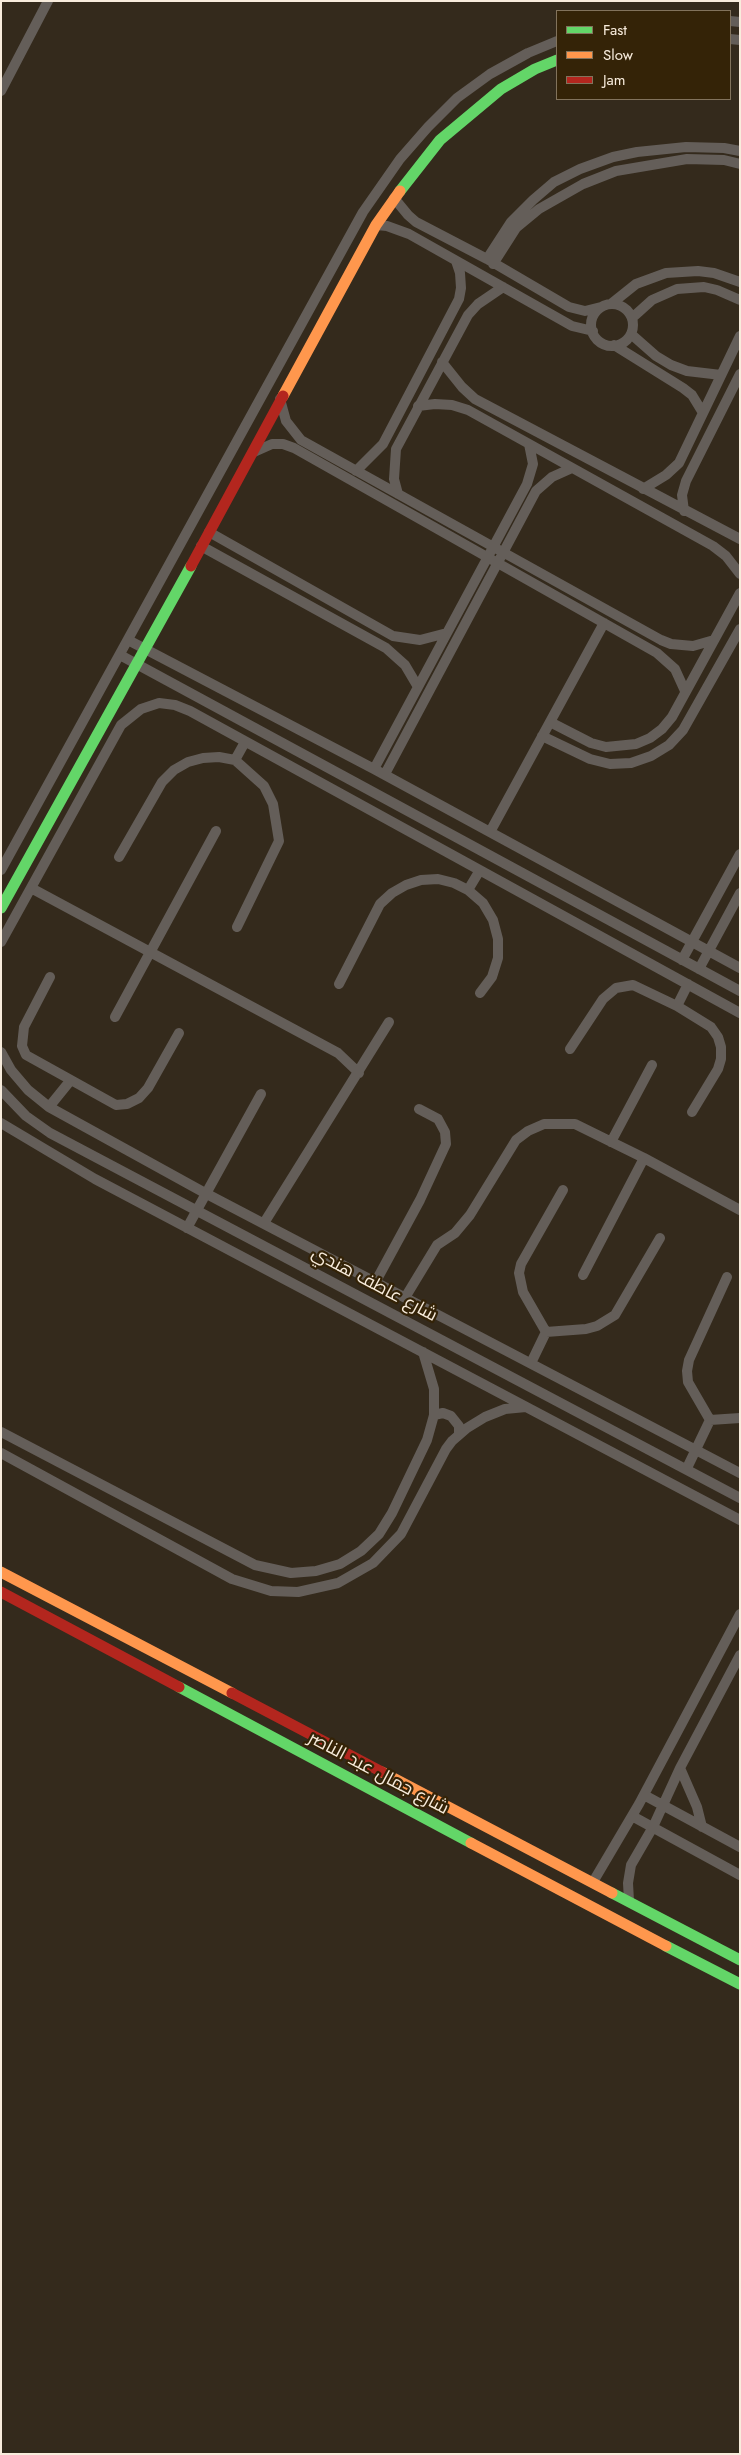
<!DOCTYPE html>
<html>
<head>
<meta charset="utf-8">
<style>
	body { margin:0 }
	#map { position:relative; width:741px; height:2455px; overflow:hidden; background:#342a1c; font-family:Jost,sans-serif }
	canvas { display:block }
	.frame { position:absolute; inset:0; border:2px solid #f8ecdc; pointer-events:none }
	.legend { position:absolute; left:556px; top:10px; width:175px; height:90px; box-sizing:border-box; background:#342307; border:1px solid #82735c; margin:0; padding:6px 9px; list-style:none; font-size:15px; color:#f8ecdc }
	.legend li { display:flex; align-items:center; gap:10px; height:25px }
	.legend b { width:25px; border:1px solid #82735c }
</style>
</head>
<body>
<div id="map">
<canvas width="741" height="2455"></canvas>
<div class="frame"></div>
<ul class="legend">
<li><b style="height:6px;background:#63d668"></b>Fast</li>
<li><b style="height:6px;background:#ff974d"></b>Slow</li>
<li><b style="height:6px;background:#b3261e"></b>Jam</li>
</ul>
</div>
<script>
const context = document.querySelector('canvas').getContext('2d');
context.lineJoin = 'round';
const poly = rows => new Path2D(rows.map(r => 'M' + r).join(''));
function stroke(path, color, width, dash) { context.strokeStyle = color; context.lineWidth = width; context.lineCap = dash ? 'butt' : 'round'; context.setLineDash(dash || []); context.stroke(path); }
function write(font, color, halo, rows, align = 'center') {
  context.font = font + ' Jost,Cairo,sans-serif'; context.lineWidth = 4.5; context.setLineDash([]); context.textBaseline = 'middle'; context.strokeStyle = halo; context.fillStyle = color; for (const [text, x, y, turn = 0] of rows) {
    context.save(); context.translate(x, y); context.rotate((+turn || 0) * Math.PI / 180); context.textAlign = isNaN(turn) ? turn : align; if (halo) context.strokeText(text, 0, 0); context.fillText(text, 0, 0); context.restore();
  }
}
stroke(poly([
	[730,21,740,22],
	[730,39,740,40],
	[1,91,48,1],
	[394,198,408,215,416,222,487,259,569,307,585,311,601,307],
	[376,225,387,226,409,234,572,326,593,331],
	[487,259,511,222,533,200,554,182,580,169,613,157,637,152,686,147,724,148,740,151],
	[493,264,516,228,539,209,583,184,616,171,687,159,724,160,740,164],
	[611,304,636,284,666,273,698,271,714,273,740,282],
	'591 325a21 21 0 1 1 42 0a21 21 0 1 1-42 0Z',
	[632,318,652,300,677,289,704,287,717,290,740,300],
	[631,334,656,356,671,365,687,371,721,375],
	[614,345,683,388,692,395,703,413],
	[442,362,462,387,475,399,740,539],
	[280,399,286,421,301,440,661,640,671,644,693,646,714,640],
	[418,406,435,404,452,405,468,410,713,546,726,556,740,574],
	[254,452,272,444,283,444,294,448,657,653,675,669,685,691],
	[356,471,383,444,459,299,461,288,460,273,456,261],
	[643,489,666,475,679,463,740,336],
	[398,494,394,479,396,449,468,315,478,304,503,287],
	[684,511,682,495,686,481,740,374],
	[209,532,393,636,420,640,447,633],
	[201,546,386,648,405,665,418,687],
	[128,640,374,769,740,968],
	[120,655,740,991],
	[550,722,591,743,606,747,636,744,650,738,662,729,672,717,740,593],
	[542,736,590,759,610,764,631,763,651,756,669,745,683,730,740,629],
	[235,760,245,742],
	[374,769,527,484,533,464,529,444],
	[385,774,536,491,552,477,572,468],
	[490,832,604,623],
	[119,857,162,782,174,770,188,762,203,758,219,757,235,760,264,786,273,804,279,841,237,927],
	[1,870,363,212,400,159,428,127,457,98,490,74,528,53,557,41],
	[31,888,338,1053,359,1073],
	[468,890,480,870],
	[1,942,121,725,141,709,159,703,175,705,190,711,740,1013],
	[682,960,740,854],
	[699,969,740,893],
	[50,977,24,1027,22,1046,26,1055,116,1105,127,1104,139,1098,148,1088,179,1033],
	[339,984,380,904,392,893,406,885,421,880,438,879,454,883,468,890,483,903,493,920,498,939,498,958,492,977,480,993],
	[677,1006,688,984],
	[115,1017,216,831],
	[570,1049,603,999,616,988,633,985,677,1006,711,1027,718,1037,721,1047,721,1059,718,1069,692,1112],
	[1,1052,11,1070,28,1090,49,1107,205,1193,740,1473],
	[1,1090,26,1116,50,1133,740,1498],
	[49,1107,70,1081],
	[1,1123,95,1179,740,1520],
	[611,1142,652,1065],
	[563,1190,521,1264,519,1273,523,1292,546,1332,586,1329,597,1326,615,1315,660,1238],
	[264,1223,389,1022],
	[187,1228,261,1094],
	[583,1275,644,1158],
	[727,1277,689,1360,687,1371,688,1382,710,1420,740,1418],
	[376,1281,420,1200,446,1144,445,1132,438,1119,419,1109],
	[406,1296,437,1245,455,1233,470,1215,516,1140,528,1131,544,1124,575,1124,644,1158,740,1210],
	[531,1363,546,1332],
	[434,1415,443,1413,451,1416,459,1426,459,1434],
	[1,1432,255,1565,291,1573,316,1571,340,1564,361,1551,379,1534,392,1513,427,1440,434,1415,434,1389,423,1352],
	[1,1453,232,1579,271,1591,298,1592,338,1583,373,1563,401,1534,446,1449,452,1441,467,1428,485,1417,505,1409,526,1407],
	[687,1468,710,1420],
	[680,1768,697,1807,702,1827],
	[644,1795,740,1847],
	[632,1816,740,1875],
	[593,1882,639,1804,740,1614],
	[629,1901,628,1883,631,1865,653,1827,680,1768,740,1655]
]), '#645e59', 10);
stroke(poly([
	[400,191,440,140,501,89,535,69,557,60],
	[1,908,191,566],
	[179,1687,471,1843],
	[612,1893,740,1960],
	[666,1946,740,1984]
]), '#63d668', 11);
stroke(poly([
	[283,396,376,225,400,191],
	[1,1572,232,1693],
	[382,1772,612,1893],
	[471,1843,666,1946]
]), '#ff974d', 11);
stroke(poly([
	[191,566,283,396],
	[1,1592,179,1687],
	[232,1693,382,1772]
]), '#b3261e', 11);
write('18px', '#f8ecdc', '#342307', [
	["شارع عاطف هندي",374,1285,28],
	["شارع جمال عبد الناصر",378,1774,28]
]);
</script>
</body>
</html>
